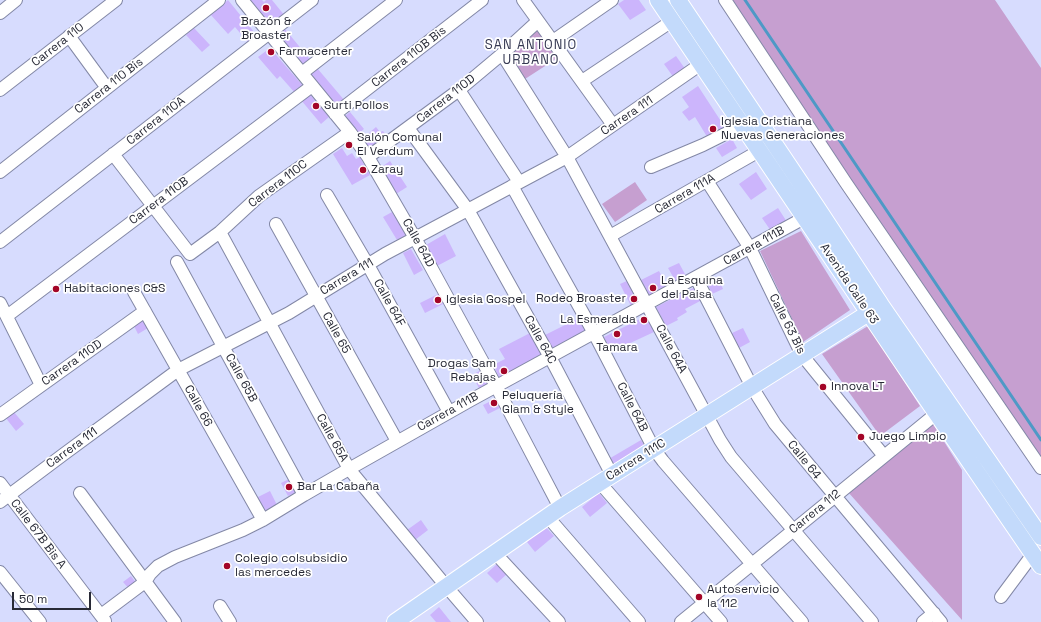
<!DOCTYPE html>
<html>
<head>
<meta charset="utf-8">
<style>
	body { margin:0 }
	#map { position:relative; width:1041px; height:622px; overflow:hidden; background:#d7dcfe; font-family:"Space Grotesk",sans-serif }
	canvas { display:block }
	.scale { position:absolute; left:12px; top:592px; width:79px; height:18px; box-sizing:border-box; border:2px solid #282a36; border-top:0; padding-left:5px; font-size:12px; line-height:14px; white-space:nowrap; color:#282a36; -webkit-text-stroke:3px #fff; paint-order:stroke }
</style>
</head>
<body>
<div id="map">
<canvas width="1041" height="622"></canvas>
<div class="scale">50 m</div>
</div>
<script>
const context = document.querySelector('canvas').getContext('2d');
context.lineJoin = 'round';
function fillPath(path, color) { context.fillStyle = color; context.fill(path, 'evenodd'); }
const poly = rows => new Path2D(rows.map(r => 'M' + r).join(''));
function stroke(path, color, width, dash) { context.strokeStyle = color; context.lineWidth = width; context.lineCap = dash ? 'butt' : 'round'; context.setLineDash(dash || []); context.stroke(path); }
function write(font, color, halo, rows, align = 'center') {
  context.font = font + ' "Space Grotesk",sans-serif'; context.lineWidth = 3.5; context.setLineDash([]); context.textBaseline = 'middle'; context.strokeStyle = halo; context.fillStyle = color; for (const [text, x, y, turn = 0] of rows) {
    context.save(); context.translate(x, y); context.rotate((+turn || 0) * Math.PI / 180); context.textAlign = isNaN(turn) ? turn : align; if (halo) context.strokeText(text, 0, 0); context.fillText(text, 0, 0); context.restore();
  }
}
fillPath(poly([
	[729,0,995,0,1041,68,1041,461],
	[538,27,559,57,525,79,507,54],
	[635,182,647,200,615,222,602,204],
	[801,231,850,310,803,342,760,251],
	[868,326,920,406,880,436,822,354],
	[933,424,962,470,962,620,848,492]
]), '#c69fd0');
stroke(poly([
	[745,0,1041,440]
]), '#4e99c6', 3);
fillPath(poly([
	[228,0,259,38,250,45,235,27,228,34,211,15],
	[246,0,262,0,264,2,266,0,272,0,285,16,269,28],
	[624,0,639,0,646,10,630,20,618,4],
	[194,28,210,45,202,52,186,35],
	[285,29,312,62,302,69,276,36],
	[270,48,304,87,296,94,280,76,277,79,258,57],
	[676,56,686,70,674,78,664,64],
	[317,68,345,101,336,108,308,75],
	[698,86,726,129,709,140,695,117,689,121,682,112,689,107,682,97],
	[309,93,329,117,321,124,301,100],
	[350,112,364,129,357,135,343,118],
	[376,127,380,132,383,131,389,139,371,153,361,140],
	[732,139,737,148,722,157,716,148],
	[342,148,347,156,352,153,356,159,360,157,370,175,352,185,333,154],
	[390,161,407,187,396,194,380,168],
	[756,172,767,189,751,200,739,184],
	[778,208,787,222,771,231,762,218],
	[392,212,406,235,397,240,383,217],
	[445,234,456,256,437,266,426,245],
	[411,249,423,270,414,275,403,253],
	[679,263,686,276,676,282,668,268],
	[659,271,668,288,650,297,641,280],
	[718,278,723,289,712,294,707,283],
	[629,280,640,302,631,306,620,284],
	[695,287,702,300,685,309,687,312,677,318,678,320,666,326,656,307],
	[438,294,443,304,425,313,420,303],
	[646,316,654,332,611,352,604,337],
	[142,317,148,328,138,334,132,322],
	[581,317,588,331,553,350,545,335],
	[743,328,750,342,739,348,732,333],
	[530,333,543,356,500,379,493,365,505,359,499,349],
	[481,370,489,385,480,390,472,375],
	[493,400,496,401,500,408,488,414,483,405],
	[13,411,24,424,16,431,5,417],
	[641,440,646,448,613,469,607,460],
	[291,478,298,491,288,496,281,483],
	[270,491,277,505,263,512,256,498],
	[599,493,607,503,590,517,582,507],
	[421,520,428,530,415,540,407,530],
	[545,526,554,536,535,552,527,542],
	[497,564,507,574,497,583,487,573],
	[131,576,137,584,130,590,123,582],
	[439,607,451,622,436,622,430,615]
]), '#ccb5fc');
const minor = poly([
	[242,0,350,132,368,157,415,238,496,386,560,508],
	[523,0,613,125],
	[725,0,846,183,1041,468],
	[0,13,16,0],
	[69,36,107,88],
	[553,41,612,0],
	[502,54,567,157,720,440,731,457,872,622],
	[302,73,396,0],
	[582,81,672,21],
	[0,90,116,0],
	[459,90,519,182],
	[335,114,482,0],
	[408,128,468,210,550,357,612,475],
	[113,154,190,254,220,232,259,196,350,132],
	[368,157,459,90,502,54,538,21],
	[651,167,703,145,743,125],
	[0,172,219,0],
	[707,181,750,248,802,355,884,456],
	[512,186,594,333,654,449,663,461,802,622],
	[327,195,368,265,449,412],
	[276,224,397,441],
	[220,232,349,469,446,586,477,622],
	[610,236,759,151],
	[0,242,312,0],
	[177,262,304,495],
	[696,278,752,387,775,424,835,496,941,622],
	[134,292,263,520],
	[0,303,41,385],
	[7,316,312,86],
	[0,415,145,311],
	[0,483,105,621],
	[600,483,721,622],
	[80,493,175,622],
	[0,502,64,454,178,370,289,313,385,254,567,157,701,64],
	[547,516,639,622],
	[495,553,559,622],
	[0,572,40,622],
	[1001,597,1033,554],
	[220,606,230,622],
	[101,615,145,582,150,574,158,566,175,557,243,530,263,520,304,495,349,469,471,400,804,218],
	[681,622,942,409],
	[923,622,934,613]
]);
const major = poly([
	[658,0,926,398,1041,566],
	[678,0,816,206,881,305,1041,537],
	[395,622,560,508,878,307]
]);
stroke(minor, '#8388a6', 14);
stroke(major, '#fff', 18);
stroke(minor, '#fff', 12);
stroke(major, '#c3dafb', 16);
for (const [x, y, r, color] of [
	[266,8,4,"#a30527"],
	[271,52,4,"#a30527"],
	[316,106,4,"#a30527"],
	[713,129,4,"#a30527"],
	[349,145,4,"#a30527"],
	[363,170,4,"#a30527"],
	[653,288,4,"#a30527"],
	[56,289,4,"#a30527"],
	[634,299,4,"#a30527"],
	[438,300,4,"#a30527"],
	[644,320,4,"#a30527"],
	[617,334,4,"#a30527"],
	[504,371,4,"#a30527"],
	[823,387,4,"#a30527"],
	[494,403,4,"#a30527"],
	[861,437,4,"#a30527"],
	[289,487,4,"#a30527"],
	[227,566,4,"#a30527"],
	[699,597,4,"#a30527"]
]) { const dot = new Path2D(); dot.arc(x, y, r, 0, 2 * Math.PI); context.fillStyle = color; context.fill(dot); stroke(dot, '#fff', 1.5); }
write('12px', '#282a36', '#fff', [
	["Brazón &",266,22,"center"],
	["Broaster",266,36,"center"],
	["Farmacenter",279,52],
	["Surti Pollos",324,106],
	["Iglesia Cristiana",721,122],
	["Nuevas Generaciones",721,136],
	["Salón Comunal",357,138],
	["El Verdum",357,152],
	["Zaray",371,170],
	["La Esquina",661,281],
	["del Paisa",661,295],
	["Habitaciones C&S",64,289],
	["Rodeo Broaster",626,299,"right"],
	["Iglesia Gospel",446,300],
	["La Esmeralda",636,320,"right"],
	["Tamara",617,348,"center"],
	["Drogas Sam",496,364,"right"],
	["Rebajas",496,378,"right"],
	["Innova LT",831,387],
	["Peluquería",502,396],
	["Glam & Style",502,410],
	["Juego Limpio",869,437],
	["Bar La Cabaña",297,487],
	["Colegio colsubsidio",235,559],
	["las mercedes",235,573],
	["Autoservicio",707,590],
	["la 112",707,604]
], 'left');
write('12px', '#282a36', '#fff', [
	["Carrera 110",58,45,-38],
	["Carrera 110B Bis",409,57,-38],
	["Carrera 110 Bis",109,86,-38],
	["Carrera 110D",446,99,-38],
	["Carrera 111",627,116,-34],
	["Carrera 110A",156,121,-38],
	["Carrera 110C",278,184,-37],
	["Carrera 111A",685,194,-30],
	["Carrera 110B",159,201,-37],
	["Calle 64D",418,243,61],
	["Carrera 111B",754,246,-29],
	["Carrera 111",347,277,-31],
	["Avenida Calle 63",849,284,56],
	["Calle 64F",389,303,61],
	["Calle 63 Bis",787,324,63],
	["Calle 65",336,333,61],
	["Calle 64C",540,340,61],
	["Calle 64A",671,349,62],
	["Carrera 110D",72,363,-35],
	["Calle 65B",241,378,61],
	["Calle 66",198,406,61],
	["Calle 64B",632,407,63],
	["Carrera 111B",448,412,-29],
	["Calle 65A",332,438,61],
	["Carrera 111",72,448,-36],
	["Carrera 111C",636,460,-32],
	["Calle 64",804,460,51],
	["Carrera 112",815,512,-39],
	["Calle 67B Bis A",38,534,53]
]);
context.letterSpacing = '1px';
write('13px', '#353852', '#fff', [
	["SAN ANTONIO",531,45],
	["URBANO",531,60]
]);
context.letterSpacing = '0px';
</script>
</body>
</html>
